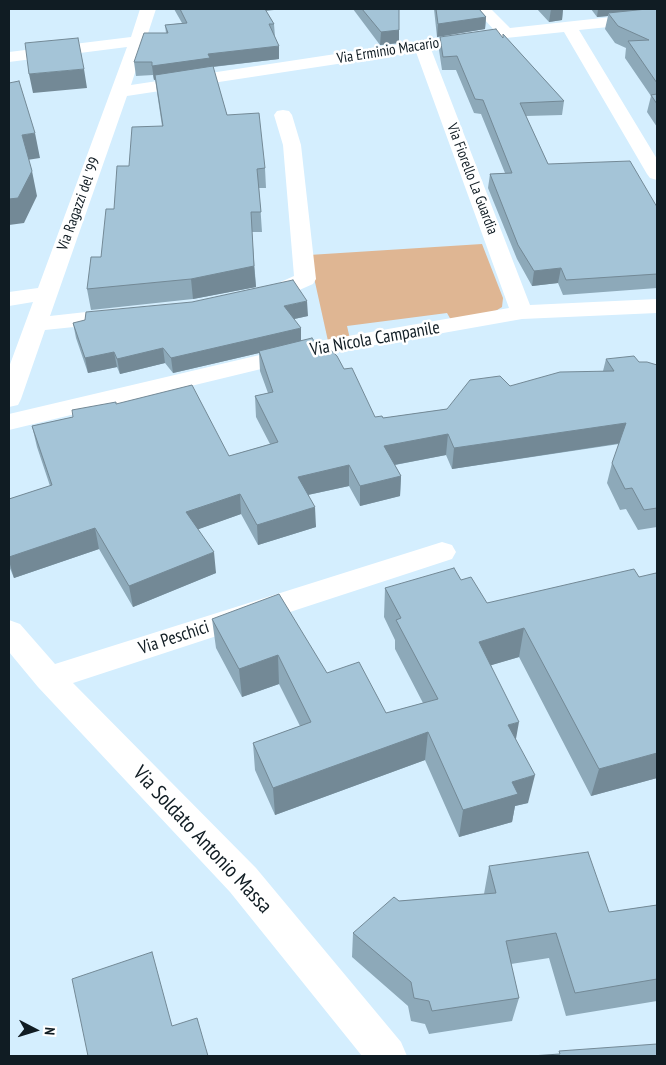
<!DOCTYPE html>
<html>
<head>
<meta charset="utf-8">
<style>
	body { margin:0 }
	#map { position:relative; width:666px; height:1065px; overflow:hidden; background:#d4eefe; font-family:"PT Sans Narrow",sans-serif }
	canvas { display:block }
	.frame { position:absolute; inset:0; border:10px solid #101c23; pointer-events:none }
	.north { position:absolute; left:10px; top:1005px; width:50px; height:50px; -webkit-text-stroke:4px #fff; paint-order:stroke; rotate:95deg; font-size:14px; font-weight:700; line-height:20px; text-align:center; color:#101c23 }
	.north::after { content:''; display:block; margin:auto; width:18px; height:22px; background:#101c23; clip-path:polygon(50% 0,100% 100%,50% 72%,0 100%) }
</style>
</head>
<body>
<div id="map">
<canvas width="666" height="1065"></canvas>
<div class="frame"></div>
<div class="north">N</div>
</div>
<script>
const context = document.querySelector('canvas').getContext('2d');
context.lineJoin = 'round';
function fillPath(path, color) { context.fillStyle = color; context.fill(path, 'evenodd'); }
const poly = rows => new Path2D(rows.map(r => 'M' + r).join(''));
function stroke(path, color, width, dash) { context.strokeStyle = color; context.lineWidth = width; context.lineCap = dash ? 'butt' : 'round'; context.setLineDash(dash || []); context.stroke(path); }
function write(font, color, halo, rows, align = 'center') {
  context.font = font + ' "PT Sans Narrow",sans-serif'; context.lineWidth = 5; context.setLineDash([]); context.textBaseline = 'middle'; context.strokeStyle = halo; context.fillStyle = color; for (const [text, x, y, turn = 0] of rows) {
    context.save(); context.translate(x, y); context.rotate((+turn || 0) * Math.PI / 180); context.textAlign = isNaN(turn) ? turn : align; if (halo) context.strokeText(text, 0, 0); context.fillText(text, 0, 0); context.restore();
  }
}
fillPath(poly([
	[482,244,503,298,502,307,494,312,451,320,447,313,347,326,350,339,328,341,309,255]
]), '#dfb693');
fillPath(poly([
	[140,9,156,9,131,85,494,30,475,9,491,9,510,28,657,12,657,22,579,30,657,159,657,180,650,178,647,174,564,32,506,38,431,49,530,305,657,299,657,313,522,319,319,355,9,430,9,414,319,341,509,308,416,52,127,96,50,316,122,308,130,310,133,315,130,320,122,322,45,330,21,399,18,405,9,407,9,367,33,302,9,306,9,292,38,288,127,47,9,62,9,52,131,37,140,9],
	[283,110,289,111,292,115,301,145,316,279,313,284,288,295,260,301,252,299,249,294,252,289,274,285,294,276,283,145,274,115,277,111,283,110],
	[442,542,452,545,456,552,452,559,73,683,256,868,401,1042,407,1056,362,1056,230,892,38,687,9,652,9,620,20,624,55,664,442,542]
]), '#fff');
fillPath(poly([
	[174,9,282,9,266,11,274,24,275,37,279,59,213,67,227,115,265,168,266,188,259,188,262,232,252,232,256,287,193,299,91,310,87,289,101,257,114,209,129,166,162,126,155,79,154,80,153,75,136,76,134,62,166,33,165,25,182,23],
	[353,9,399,9,399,43,380,45],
	[434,9,479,9,486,17,485,29,437,37],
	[537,9,563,9,562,20,549,22],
	[591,9,657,9,657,127,647,112,651,96,625,58,626,48,615,43,605,29,608,16,597,17],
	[503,34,564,101,562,115,526,116,548,164,657,207,657,288,563,295,558,283,532,286,517,259,488,188,490,174,505,173,481,114,474,113,456,70,442,70,439,50,440,37,503,37],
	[308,316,294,319,301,341,317,345,344,369,375,417,383,418,447,409,510,386,603,371,606,359,639,362,657,365,657,527,638,530,626,509,620,510,607,483,612,463,619,444,452,469,446,455,395,465,401,476,400,496,360,506,349,486,308,495,316,527,258,545,241,514,198,529,216,573,133,607,99,549,14,578,9,566,9,499,50,486,37,447,32,426,73,417,116,404,229,456,270,444,256,417,255,396,268,393,260,371,259,353,173,373,165,363,120,374,117,367,88,373,76,338,73,323],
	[657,576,657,778,591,796,519,657,491,665,516,739,528,803,515,806,512,822,459,837,425,760,275,815,255,770,253,743,300,726,279,684,242,697,216,648,212,619,327,673,386,713,423,703,395,649,395,640,384,617,385,588,461,580,487,603,639,577],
	[489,866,609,912,657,905,657,1001,566,1016,549,958,511,964,519,998,512,1021,429,1034,425,1024,411,1021,408,1006,352,957,353,933,399,901,484,894]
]), '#8da9b9');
fillPath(poly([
	[259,9,282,9,259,11],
	[551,9,563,9,562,20,549,22],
	[598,9,657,9,608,13,608,16,597,17],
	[486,17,485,29,437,37,438,24],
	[399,30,399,43,380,45,381,32],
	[279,46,279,59,210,67,154,80,152,66,208,54],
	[84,69,87,88,33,93,29,74],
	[35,133,40,158,27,160,22,135],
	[32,171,37,196,24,223,9,225,9,199],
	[254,266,256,287,193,299,191,279],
	[561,268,558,283,532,286,534,271],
	[307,301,308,316,285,321,284,306],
	[301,328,301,343,259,351,259,353,173,373,171,358],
	[163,348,165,363,120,374,117,359],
	[114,352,117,367,88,373,85,358],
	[626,423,621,443,452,469,454,448],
	[448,434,446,455,383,467,384,446],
	[349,465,349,486,298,497,298,477],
	[401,476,400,496,360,506,360,486],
	[240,494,241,514,188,533,186,512],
	[315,507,316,527,258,545,257,525],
	[95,528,99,549,14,578,9,561,9,557],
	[214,552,216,573,133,607,129,586],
	[524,628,519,657,475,670,479,642],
	[278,655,279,684,242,697,239,669],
	[519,722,514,750,508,725],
	[428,732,425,760,275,815,273,788],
	[657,753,657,778,591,796,599,769],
	[535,775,528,803,515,806,512,822,459,837,463,810,512,782]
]), '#738996');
const building = poly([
	[180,9,265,9,274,24,269,24,279,46,208,54,210,58,152,66,152,62,134,62,144,33,168,33,165,25,187,23,180,9],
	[362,9,399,9,399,30,381,32,362,9],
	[436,9,479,9,486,17,438,24,436,9],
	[647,9,657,9,657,83,628,41,649,40,618,26,608,13,647,9],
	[496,29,503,38,503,34,564,101,520,103,548,164,630,161,657,207,657,274,566,280,561,268,534,271,518,245,490,174,512,173,483,100,475,99,457,56,443,57,440,37,496,29],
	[78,38,84,69,29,74,25,43,78,38],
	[213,66,227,115,259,113,265,168,257,169,261,212,251,212,254,266,191,279,87,289,91,257,101,257,106,209,114,209,117,166,129,166,132,127,163,126,155,75,213,66],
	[19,81,35,133,22,135,32,171,18,198,9,199,9,83,19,81],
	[657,94,657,104,651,95,657,94],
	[293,280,307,301,284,306,301,328,171,358,163,348,117,359,114,352,85,358,73,323,85,320,86,312,192,302,293,280],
	[312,338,317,345,324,344,337,356,344,369,352,368,375,417,382,416,383,418,447,409,470,380,500,376,510,386,560,372,614,371,606,359,634,356,639,362,647,362,657,365,657,508,644,510,632,488,625,489,612,463,626,423,454,448,448,434,384,446,401,476,360,486,349,465,298,477,315,507,257,525,240,494,186,512,214,552,129,586,95,528,9,557,9,499,52,485,32,426,73,417,72,410,116,402,116,404,192,385,229,456,278,442,255,396,273,392,259,351,312,338],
	[454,568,461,580,471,577,487,603,634,569,639,577,656,573,657,576,657,753,599,769,524,628,479,642,519,722,508,725,535,775,512,782,518,794,463,810,428,732,273,788,253,743,311,722,278,655,239,669,212,619,279,594,327,673,359,662,386,713,438,699,396,620,401,618,385,588,454,568],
	[588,852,609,912,657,905,657,979,575,993,556,933,506,941,519,998,432,1011,429,1001,414,998,411,982,353,933,394,897,399,901,496,893,489,866,588,852],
	[152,952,172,1026,197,1018,208,1056,88,1056,72,979,152,952],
	[657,1044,657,1056,531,1056,560,1054,559,1051,657,1044]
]);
fillPath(building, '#a4c4d7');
stroke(building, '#738996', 1);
write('15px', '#101c23', '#fff', [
	["Via Erminio Macario",388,51,-9],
	["Via Fiorello La Guardia",472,179,69],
	["Via Ragazzi del '99",79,204,-70]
]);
write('18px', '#101c23', '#fff', [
	["Via Nicola Campanile",375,339,-10],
	["Via Peschici",174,638,-18]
]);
write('21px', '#101c23', '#fff', [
	["Via Soldato Antonio Massa",202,840,47]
]);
</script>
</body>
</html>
